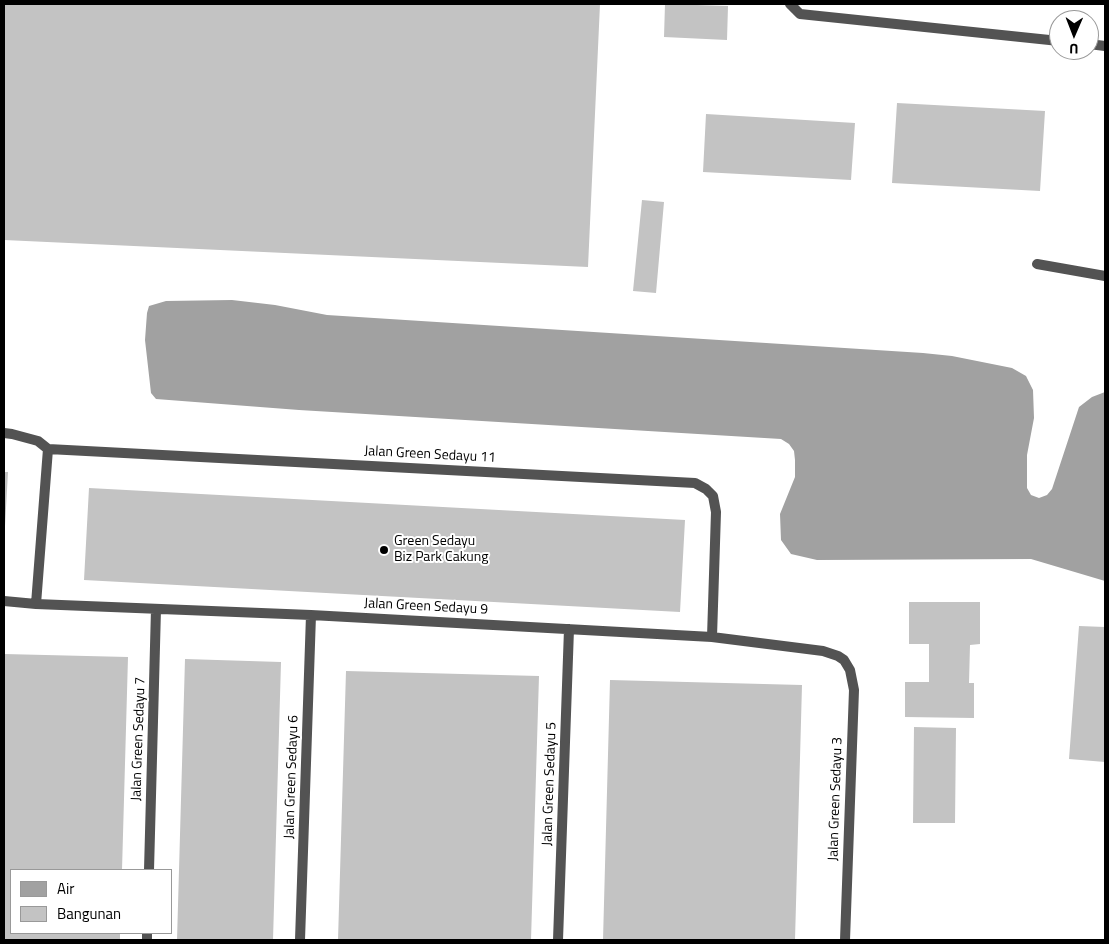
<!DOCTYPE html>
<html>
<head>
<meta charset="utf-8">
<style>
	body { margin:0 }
	#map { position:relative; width:1109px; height:944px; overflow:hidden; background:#fff; font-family:"Titillium Web",sans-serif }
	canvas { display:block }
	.frame { position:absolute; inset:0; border:5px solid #000; pointer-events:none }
	.legend { position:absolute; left:10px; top:869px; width:162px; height:65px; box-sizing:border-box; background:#fff; border:1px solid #999; margin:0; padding:6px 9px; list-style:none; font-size:15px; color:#000 }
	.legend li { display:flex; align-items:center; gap:10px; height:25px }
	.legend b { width:25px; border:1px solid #999 }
	.north { position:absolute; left:1049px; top:10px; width:50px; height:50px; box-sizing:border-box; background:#fff; border:1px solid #999; border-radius:50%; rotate:181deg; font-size:14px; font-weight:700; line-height:20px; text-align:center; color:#000 }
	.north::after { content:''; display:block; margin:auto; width:18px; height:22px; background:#000; clip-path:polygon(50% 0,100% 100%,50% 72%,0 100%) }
</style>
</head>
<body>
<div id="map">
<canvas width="1109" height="944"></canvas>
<div class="frame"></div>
<ul class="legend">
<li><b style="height:14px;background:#a1a1a1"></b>Air</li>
<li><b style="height:14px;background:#c3c3c3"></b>Bangunan</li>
</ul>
<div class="north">U</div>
</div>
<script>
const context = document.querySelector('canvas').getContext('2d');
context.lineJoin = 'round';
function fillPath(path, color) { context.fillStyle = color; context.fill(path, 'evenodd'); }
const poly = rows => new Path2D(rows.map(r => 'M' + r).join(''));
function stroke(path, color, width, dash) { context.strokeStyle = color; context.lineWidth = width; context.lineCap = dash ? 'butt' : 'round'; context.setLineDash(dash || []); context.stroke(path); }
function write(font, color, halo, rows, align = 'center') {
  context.font = font + ' "Titillium Web",sans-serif'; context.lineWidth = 4; context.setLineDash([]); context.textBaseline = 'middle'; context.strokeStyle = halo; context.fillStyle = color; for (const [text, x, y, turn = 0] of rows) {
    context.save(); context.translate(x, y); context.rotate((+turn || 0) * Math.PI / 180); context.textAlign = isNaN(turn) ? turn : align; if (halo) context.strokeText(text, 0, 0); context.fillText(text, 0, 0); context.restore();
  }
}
fillPath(poly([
	[232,300,275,305,327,315,923,353,952,356,1012,368,1026,376,1033,390,1034,418,1027,455,1027,488,1031,495,1039,498,1047,495,1052,489,1079,407,1092,397,1105,392,1105,581,1031,559,817,560,791,554,781,540,780,514,795,477,795,460,794,451,789,444,781,439,299,410,156,399,151,393,145,340,147,313,149,306,166,301]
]), '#a1a1a1');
fillPath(poly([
	[4,4,600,4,588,267,4,240],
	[665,4,728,6,727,40,664,37],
	[897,103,1045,111,1040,191,892,183],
	[706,114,855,123,851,180,703,172],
	[642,200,664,202,656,293,633,291],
	[4,472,8,472,5,526,4,526],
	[89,488,685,520,680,612,84,580],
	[909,602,980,602,980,644,970,645,969,683,974,683,974,718,905,717,905,682,929,682,929,644,909,644],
	[1079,626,1105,627,1105,762,1069,759],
	[4,654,128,657,122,870,11,870,11,933,120,933,120,940,4,940],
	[185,659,281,662,273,940,177,940],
	[346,671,539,676,531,940,338,940],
	[610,680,802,685,795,940,603,940],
	[914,727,956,728,955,823,913,823]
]), '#c3c3c3');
stroke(poly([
	[790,4,800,14,1059,41],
	[1089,44,1105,46],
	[1037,264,1105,276],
	[4,433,12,434,38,441,48,449,695,483,706,489,713,496,716,512,712,637],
	[4,601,36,604,311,615,712,637,823,651,838,656,844,660,850,670,854,690,845,940],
	[36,604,48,449],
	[149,870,156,609],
	[147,940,147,933],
	[300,940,311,615],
	[558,940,569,629]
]), '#535353', 10);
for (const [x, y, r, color] of [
	[384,550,5,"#000"]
]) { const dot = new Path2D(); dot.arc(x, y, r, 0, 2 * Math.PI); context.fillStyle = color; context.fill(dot); stroke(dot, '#fff', 2); }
write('14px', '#000', '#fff', [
	["Jalan Green Sedayu 11",430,455,3],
	["Jalan Green Sedayu 9",426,607,3],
	["Jalan Green Sedayu 7",139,739,-88],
	["Jalan Green Sedayu 6",292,777,-88],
	["Jalan Green Sedayu 5",550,784,-88],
	["Jalan Green Sedayu 3",836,799,-88]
]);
write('14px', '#000', '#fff', [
	["Green Sedayu",394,542],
	["Biz Park Cakung",394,558]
], 'left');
</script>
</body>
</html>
